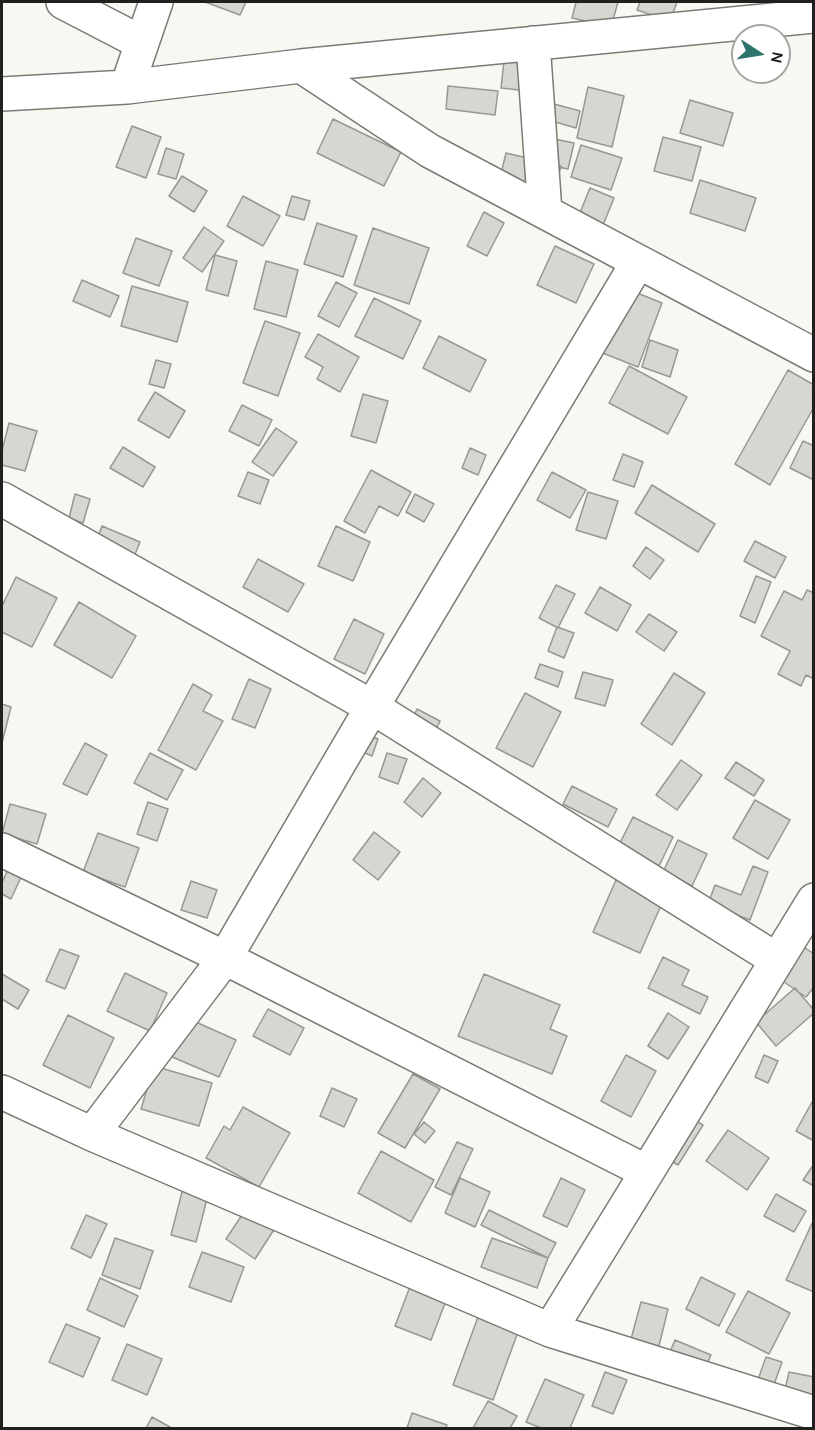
<!DOCTYPE html>
<html>
<head>
<meta charset="utf-8">
<style>
	body { margin:0 }
	#map { position:relative; width:815px; height:1430px; overflow:hidden; background:#f9f7f1; font-family:Karla,sans-serif }
	canvas { display:block }
	.frame { position:absolute; inset:0; border:3px solid #20201e; pointer-events:none }
	.north { position:absolute; left:731px; top:24px; width:60px; height:60px; box-sizing:border-box; background:#fff; border:2px solid #a6a6a5; border-radius:50%; rotate:102deg; font-size:16px; font-weight:700; line-height:24px; text-align:center; color:#20201e }
	.north::after { content:''; display:block; margin:auto; width:21px; height:27px; background:#2c746c; clip-path:polygon(50% 0,100% 100%,50% 72%,0 100%) }
</style>
</head>
<body>
<div id="map">
<canvas width="815" height="1430"></canvas>
<div class="frame"></div>
<div class="north">N</div>
</div>
<script>
const context = document.querySelector('canvas').getContext('2d');
context.lineJoin = 'round';
function fillPath(path, color) { context.fillStyle = color; context.fill(path, 'evenodd'); }
const poly = rows => new Path2D(rows.map(r => 'M' + r).join(''));
function stroke(path, color, width, dash) { context.strokeStyle = color; context.lineWidth = width; context.lineCap = dash ? 'butt' : 'round'; context.setLineDash(dash || []); context.stroke(path); }
const building = poly([
	[205,2,246,2,240,15,205,2],
	[576,2,618,2,611,27,572,18,576,2],
	[640,2,677,2,670,21,637,10,640,2],
	[505,52,523,55,519,90,501,88,505,52],
	[448,86,498,91,495,115,446,109,448,86],
	[588,87,624,96,612,147,577,138,588,87],
	[690,100,733,113,723,146,680,133,690,100],
	[543,101,580,111,576,128,538,117,543,101],
	[333,119,401,152,384,186,317,153,333,119],
	[132,126,161,137,146,178,116,167,132,126],
	[663,137,701,147,692,181,654,171,663,137],
	[554,139,574,143,568,169,548,165,554,139],
	[581,145,622,158,611,190,571,177,581,145],
	[166,148,184,154,176,179,158,174,166,148],
	[506,153,561,166,554,192,500,178,506,153],
	[182,176,207,191,194,212,169,196,182,176],
	[700,180,756,198,745,231,690,213,700,180],
	[590,188,614,198,599,235,575,225,590,188],
	[243,196,280,216,263,246,227,226,243,196],
	[292,196,310,201,304,220,286,215,292,196],
	[484,212,504,223,487,256,467,246,484,212],
	[317,223,357,236,343,277,304,264,317,223],
	[204,227,224,241,202,272,183,258,204,227],
	[373,228,429,248,409,304,354,285,373,228],
	[136,238,172,251,159,286,123,273,136,238],
	[555,246,594,264,576,303,537,285,555,246],
	[215,255,237,261,228,296,206,290,215,255],
	[266,261,298,270,286,317,254,309,266,261],
	[82,280,119,296,110,317,73,301,82,280],
	[336,282,357,293,339,327,318,316,336,282],
	[132,286,188,302,177,342,121,326,132,286],
	[620,286,662,303,638,367,595,350,620,286],
	[374,298,421,321,403,359,355,336,374,298],
	[265,321,300,333,278,396,243,383,265,321],
	[318,334,359,357,340,392,317,379,323,367,305,357,318,334],
	[439,336,486,360,470,392,423,368,439,336],
	[650,340,678,350,670,377,642,367,650,340],
	[156,360,171,364,164,388,149,384,156,360],
	[629,366,687,397,668,434,609,403,629,366],
	[788,370,814,385,814,407,770,485,735,464,788,370],
	[155,392,185,411,169,438,138,420,155,392],
	[363,394,388,401,376,443,351,436,363,394],
	[242,405,272,420,259,446,229,431,242,405],
	[9,423,37,431,25,471,2,465,2,451,9,423],
	[276,428,297,442,273,476,252,462,276,428],
	[803,441,814,446,814,480,790,468,803,441],
	[123,447,155,467,143,487,110,468,123,447],
	[470,448,486,455,478,475,462,468,470,448],
	[623,454,643,462,634,487,613,480,623,454],
	[371,470,411,492,398,516,379,506,365,533,344,521,371,470],
	[248,472,269,480,260,504,238,496,248,472],
	[552,472,586,490,570,518,537,500,552,472],
	[652,485,715,524,698,552,635,513,652,485],
	[588,492,618,501,606,539,576,530,588,492],
	[75,494,90,499,83,523,69,518,75,494],
	[415,494,434,504,424,522,406,512,415,494],
	[102,526,140,542,126,577,88,562,102,526],
	[336,526,370,542,353,581,318,566,336,526],
	[755,541,786,557,775,578,744,561,755,541],
	[646,547,664,560,650,579,633,566,646,547],
	[258,559,304,584,288,612,243,587,258,559],
	[756,576,771,582,755,623,740,616,756,576],
	[16,577,57,598,32,647,2,632,2,606,16,577],
	[556,585,575,594,558,628,539,618,556,585],
	[600,587,631,605,617,631,585,613,600,587],
	[807,590,814,593,814,679,806,675,801,686,778,674,790,651,761,636,784,591,802,600,807,590],
	[79,602,136,636,112,678,54,645,79,602],
	[649,614,677,632,664,651,636,632,649,614],
	[354,619,384,634,365,674,334,659,354,619],
	[557,627,574,633,564,658,548,651,557,627],
	[540,664,563,672,558,687,535,678,540,664],
	[583,672,613,680,605,706,575,698,583,672],
	[674,673,705,693,672,745,641,724,674,673],
	[249,679,271,689,255,728,232,719,249,679],
	[193,684,212,695,203,711,223,721,196,770,158,750,193,684],
	[525,693,561,712,533,767,496,748,525,693],
	[2,704,11,707,2,743,2,704],
	[417,709,440,721,433,736,410,724,417,709],
	[361,733,378,739,372,756,356,749,361,733],
	[85,743,107,755,87,795,63,784,85,743],
	[150,753,183,770,167,800,134,783,150,753],
	[387,753,407,759,398,784,379,777,387,753],
	[681,760,702,775,677,810,656,795,681,760],
	[736,762,764,780,754,796,725,778,736,762],
	[423,778,441,793,422,817,404,802,423,778],
	[572,786,617,809,608,827,563,804,572,786],
	[755,800,790,820,768,859,733,838,755,800],
	[148,802,168,809,157,841,137,834,148,802],
	[10,804,46,814,37,844,2,834,10,804],
	[633,817,673,837,659,866,619,845,633,817],
	[374,832,400,852,378,880,353,860,374,832],
	[98,833,139,848,125,887,83,872,98,833],
	[678,840,707,854,692,886,663,872,678,840],
	[753,866,768,872,750,920,708,904,715,885,741,895,753,866],
	[8,869,22,875,11,899,2,894,2,883,8,869],
	[616,880,663,901,640,953,593,932,616,880],
	[191,881,217,890,207,918,181,910,191,881],
	[785,934,814,954,814,987,806,997,762,967,785,934],
	[60,949,79,956,65,989,46,981,60,949],
	[663,957,689,970,682,985,708,997,700,1014,648,988,663,957],
	[125,973,167,993,150,1031,107,1011,125,973],
	[2,974,29,990,18,1009,2,999,2,974],
	[484,974,560,1005,550,1029,567,1036,552,1074,458,1036,484,974],
	[795,988,814,1010,814,1013,776,1046,756,1022,795,988],
	[268,1009,304,1028,290,1055,253,1036,268,1009],
	[668,1013,689,1027,668,1059,648,1046,668,1013],
	[68,1015,114,1038,90,1088,43,1065,68,1015],
	[187,1018,236,1040,219,1077,170,1056,187,1018],
	[626,1055,656,1071,631,1117,601,1101,626,1055],
	[764,1055,778,1061,768,1083,755,1077,764,1055],
	[154,1066,212,1083,199,1126,141,1109,154,1066],
	[413,1074,440,1089,405,1148,378,1133,413,1074],
	[332,1088,357,1099,344,1127,320,1116,332,1088],
	[812,1102,814,1103,814,1141,796,1131,812,1102],
	[243,1107,290,1133,259,1187,206,1158,224,1126,230,1130,243,1107],
	[675,1108,703,1125,678,1165,650,1148,675,1108],
	[424,1122,435,1131,425,1143,414,1134,424,1122],
	[728,1130,769,1158,747,1190,706,1161,728,1130],
	[457,1142,473,1149,451,1195,435,1187,457,1142],
	[381,1151,434,1180,411,1222,358,1193,381,1151],
	[814,1164,814,1186,803,1180,814,1164],
	[460,1178,490,1192,475,1227,445,1213,460,1178],
	[561,1178,585,1190,567,1227,543,1216,561,1178],
	[183,1188,208,1195,196,1242,171,1235,183,1188],
	[776,1194,806,1211,794,1232,764,1216,776,1194],
	[248,1206,277,1225,255,1259,226,1239,248,1206],
	[489,1210,556,1243,548,1258,481,1225,489,1210],
	[86,1215,107,1224,91,1258,71,1248,86,1215],
	[814,1219,814,1292,786,1280,814,1219],
	[115,1238,153,1251,140,1289,102,1275,115,1238],
	[492,1238,548,1258,537,1288,481,1267,492,1238],
	[202,1252,244,1267,231,1302,189,1287,202,1252],
	[701,1277,735,1294,719,1326,686,1309,701,1277],
	[100,1278,138,1296,124,1327,87,1310,100,1278],
	[411,1284,447,1298,431,1340,395,1326,411,1284],
	[748,1291,790,1313,769,1354,726,1332,748,1291],
	[641,1302,668,1309,659,1346,631,1339,641,1302],
	[478,1317,518,1332,493,1400,453,1385,478,1317],
	[66,1324,100,1338,83,1377,49,1362,66,1324],
	[675,1340,711,1355,702,1376,666,1361,675,1340],
	[127,1344,162,1359,147,1395,112,1380,127,1344],
	[766,1357,782,1362,770,1396,754,1391,766,1357],
	[605,1372,627,1380,613,1414,592,1406,605,1372],
	[789,1372,814,1377,814,1411,782,1403,789,1372],
	[545,1379,584,1395,570,1428,541,1428,526,1422,545,1379],
	[488,1401,517,1416,510,1428,473,1428,488,1401],
	[412,1413,447,1425,446,1428,407,1428,412,1413],
	[152,1417,170,1427,169,1428,146,1428,152,1417]
]);
fillPath(building, '#d7d6d0');
stroke(building, '#989791', 1.5);
const minor = poly([
	[63,2,142,43],
	[533,43,545,212],
	[301,66,430,151,814,355],
	[127,87,156,2],
	[2,94,127,87,301,66,814,16],
	[2,499,372,707,777,960],
	[2,850,225,958,647,1172],
	[2,1092,92,1134,550,1330,814,1413],
	[92,1134,225,958,372,707,638,262],
	[550,1330,814,900]
]);
stroke(minor, '#7c7a75', 36);
stroke(minor, '#fff', 33);
</script>
</body>
</html>
